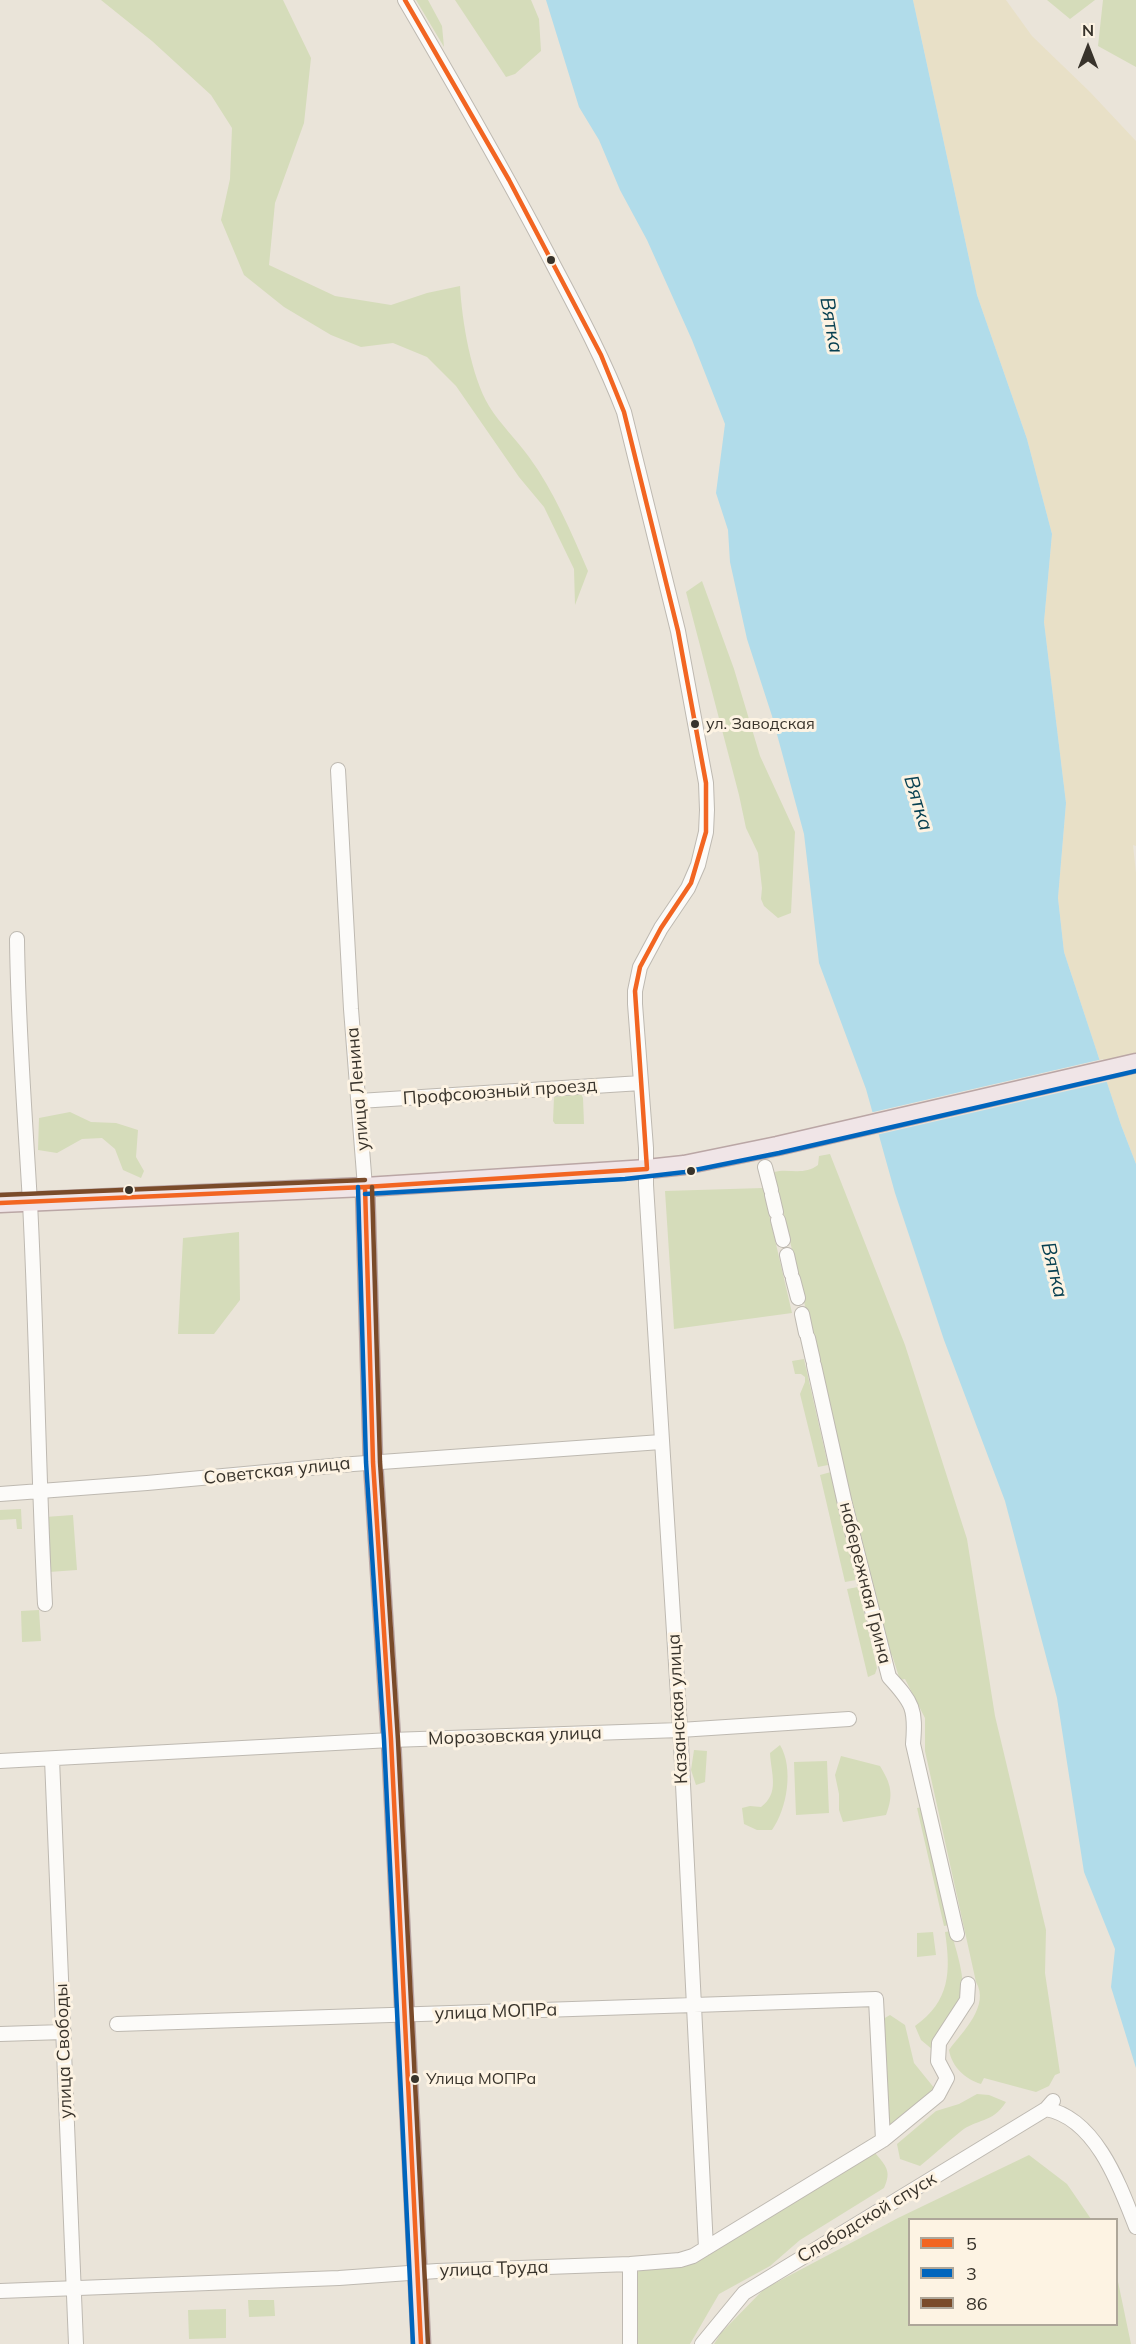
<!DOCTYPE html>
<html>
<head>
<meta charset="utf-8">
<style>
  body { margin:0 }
  #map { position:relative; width:1136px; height:2344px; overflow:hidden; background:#eae4d9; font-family:Mulish,sans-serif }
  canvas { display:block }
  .legend { position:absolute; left:908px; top:2218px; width:210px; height:108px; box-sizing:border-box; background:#fdf3e3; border:2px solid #aea699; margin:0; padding:8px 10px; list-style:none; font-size:18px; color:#38332b }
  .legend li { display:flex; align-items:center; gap:12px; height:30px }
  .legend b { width:30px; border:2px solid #aea699 }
  .north { position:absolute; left:1058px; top:18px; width:60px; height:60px; -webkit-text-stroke:4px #fdf3e3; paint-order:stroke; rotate:0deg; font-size:16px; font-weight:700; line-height:24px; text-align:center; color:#38332b }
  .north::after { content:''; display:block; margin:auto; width:21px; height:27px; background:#38332b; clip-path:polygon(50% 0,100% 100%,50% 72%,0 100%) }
</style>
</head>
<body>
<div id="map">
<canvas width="1136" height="2344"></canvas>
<ul class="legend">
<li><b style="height:8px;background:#f26522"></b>5</li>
<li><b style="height:8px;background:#0065bd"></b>3</li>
<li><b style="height:8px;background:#7a4b2a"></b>86</li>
</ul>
<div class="north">N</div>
</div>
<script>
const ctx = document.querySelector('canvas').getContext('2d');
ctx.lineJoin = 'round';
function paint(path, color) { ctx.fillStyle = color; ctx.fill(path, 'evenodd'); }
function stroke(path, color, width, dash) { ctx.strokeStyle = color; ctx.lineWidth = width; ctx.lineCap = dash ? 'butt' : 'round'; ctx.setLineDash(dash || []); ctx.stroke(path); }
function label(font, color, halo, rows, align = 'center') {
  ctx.font = font + ' Mulish,sans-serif'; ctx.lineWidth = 6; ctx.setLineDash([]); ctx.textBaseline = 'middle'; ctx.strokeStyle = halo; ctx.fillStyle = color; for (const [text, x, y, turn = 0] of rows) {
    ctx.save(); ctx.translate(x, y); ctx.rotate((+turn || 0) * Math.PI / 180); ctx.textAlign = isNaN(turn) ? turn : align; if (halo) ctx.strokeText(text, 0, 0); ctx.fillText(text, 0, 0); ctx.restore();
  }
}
const green = new Path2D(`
  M101 0H283L311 58 304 123 275 203 269 265 335 296 391 305 427 293 460 286C462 321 471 376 489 406 500 424 517 440 529 457 554 491 571 532 588 571L575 605 574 569 544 507 519 477 456 386 427 357 393 343 361 347 331 335 284 307 244 275 221 220 230 179 232 128 211 95 152 41Z
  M416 0H428L442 26 444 47Z
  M455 0H531L539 19 541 51 515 74 506 77Z
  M1047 0H1095L1070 19Z
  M1103 0H1136V67L1098 46Z
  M702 581 734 669 760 756 795 832 791 913 778 918 764 906 761 899 762 888 758 853 746 828 739 795 686 592Z
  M581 1094 583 1098 584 1124H555L553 1121 554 1097Z
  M70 1112 91 1122 116 1123 138 1130 136 1157 144 1171 141 1178 123 1170 115 1149 102 1138 82 1139 57 1153 38 1150 39 1118Z
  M830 1154 905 1345 967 1539 995 1716 1046 1930 1045 1973 1060 2073 1055 2075 1049 2086 1036 2092 984 2078 981 2084C965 2079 952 2067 949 2050 963 2031 990 2006 976 1982L925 1751V1718L905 1679 900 1680 892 1655 886 1656 774 1172C789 1168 803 1176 818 1165L819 1156Z
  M763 1188 792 1313 674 1329 665 1191Z
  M239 1232 240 1300 214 1334H178L183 1238Z
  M804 1359 828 1465 818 1467 800 1394 805 1382V1377L801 1374H795L792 1361Z
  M831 1472 856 1580 845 1582 820 1475Z
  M21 1509 22 1529H17L16 1519 0 1520V1510Z
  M73 1515 77 1570 49 1572 45 1517Z
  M858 1587 877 1668 875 1674 868 1677 847 1589Z
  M39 1610 41 1641 22 1642 21 1611Z
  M780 1745C794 1768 787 1809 772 1830H757L744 1824 742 1808 750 1806 761 1807C780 1793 771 1774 770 1753Z
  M694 1750 707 1751 705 1782 696 1785 691 1770Z
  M841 1756 880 1766C891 1784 894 1794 886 1815L843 1822 839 1810V1794L835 1775Z
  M827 1761 829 1813 796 1815 794 1762Z
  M923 1807 949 1925 944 1926 917 1808Z
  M951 1931C955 1947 965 1975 962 1991 960 2011 943 2032 933 2050L921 2040 915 2026C950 2001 951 1972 945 1932Z
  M933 1932 936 1955 917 1957V1933Z
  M890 2015 905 2025 914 2063 935 2089 896 2127 890 2126 887 2120 883 2019Z
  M977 2094 989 2095 1006 2102C992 2124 977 2118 960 2132 946 2143 934 2155 920 2166L900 2159 897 2144 936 2111 959 2104Z
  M875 2153C886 2166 892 2171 884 2188L800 2240 770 2266 719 2294 690 2344H633L632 2274 654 2265 689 2263Z
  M1029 2155 1067 2184 1091 2219 910 2220V2324H1116L1117 2277 1131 2344H714L721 2333 764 2289 898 2218Z
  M248 2300H274L275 2316 249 2317Z
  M226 2309V2338L189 2339 188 2310Z`);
const sand = new Path2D(`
  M913 0H1006L1032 36 1090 92 1136 141V846L1133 845 1136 873V1164L1121 1125 1064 952 1058 898 1066 803 1044 622 1052 534 1027 439 977 295Z`);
const water = new Path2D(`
  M546 0H913L977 295 1027 439 1052 534 1044 622 1066 803 1058 898 1064 952 1121 1125 1136 1164V2068L1111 1987 1115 1949 1084 1872 1057 1698 1005 1501 944 1340 895 1193 866 1089 819 963 804 834 772 716 747 639 730 562 728 530 716 493 725 424 692 340 647 240 620 190 599 140 579 107Z`);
const pier = new Path2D(`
  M1103 1059 1110 1081 876 1135 869 1113Z`);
const minor = new Path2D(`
  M405 0C457 89 508 177 555 268 580 315 605 362 624 412L678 631 706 783 707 810 706 832 698 865 688 888 661 928 640 967 635 991V1004L646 1148V1185L681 1744 706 2248
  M338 770 351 1009 365 1187
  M17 939C18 1028 25 1115 30 1203 37 1337 38 1471 45 1604
  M359 1101 641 1083
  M765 1167 771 1190
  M772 1195 776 1212
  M778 1220 783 1240
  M787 1255 791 1273
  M793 1279 798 1298
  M802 1314 806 1333
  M808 1338 813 1360
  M814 1365 845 1504 889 1677C913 1703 916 1709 913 1744L957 1934
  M0 1494 147 1483 353 1464 661 1442
  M52 1759 76 2344
  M0 1761 391 1740 680 1730 849 1719
  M117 2024 876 1999 883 2140
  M0 2034 64 2032
  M1046 2109C1096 2118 1120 2186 1136 2227
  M0 2291 339 2278 437 2271 630 2264 680 2260 693 2256 883 2140 938 2095 947 2078 938 2061 939 2043 967 2000 968 1984
  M630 2344V2264
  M702 2344 744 2293 1046 2109 1053 2101`);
const major = new Path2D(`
  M365 1187 373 1462 391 1740 421 2344
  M0 1203 365 1187 647 1169 684 1165 777 1146 1136 1063`);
const bus1 = new Path2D(`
  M405 0 509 180 601 355 624 412 678 631 706 783V832L691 883 661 928 640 967 635 991 647 1169
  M365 1187 373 1462 391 1740 421 2344
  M0 1203 365 1187 647 1169`);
const bus2 = new Path2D(`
  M358 1187 366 1462 384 1740 413 2344
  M365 1194 625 1179 685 1172 779 1153 1136 1071`);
const bus3 = new Path2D(`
  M372 1187 380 1462 398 1740 428 2344
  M0 1195 365 1180`);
const markers = [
  [551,260,5,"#38332b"],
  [695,724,5,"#38332b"],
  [691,1171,5,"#38332b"],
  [129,1190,5,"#38332b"],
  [415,2079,5,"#38332b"]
];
const busNames = [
  ["ул. Заводская",706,724],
  ["Улица МОПРа",426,2079]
];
const streetNames = [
  ["улица Ленина",358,1089,-95],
  ["Профсоюзный проезд",500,1092,-4],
  ["Советская улица",277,1471,-6],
  ["набережная Грина",865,1583,76],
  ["Казанская улица",678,1709,-93],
  ["Морозовская улица",515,1736,-2],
  ["улица МОПРа",496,2012,-2],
  ["улица Свободы",64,2051,-92],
  ["Слободской спуск",867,2218,-31],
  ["улица Труда",494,2269,-2]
];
const waterNames = [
  ["Вятка",831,325,80],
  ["Вятка",918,803,73],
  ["Вятка",1054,1270,76]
];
paint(green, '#d5dcba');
paint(sand, '#e8e0c7');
paint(water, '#b1dcea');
paint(pier, '#eae4d9');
stroke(minor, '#beb9b1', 16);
stroke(major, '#baa6a5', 21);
stroke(minor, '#fcfbf9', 14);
stroke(major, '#f0e5e7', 18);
stroke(bus1, '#f26522', 4.5);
stroke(bus2, '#0065bd', 4.5);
stroke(bus3, '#7a4b2a', 4.5);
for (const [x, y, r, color] of markers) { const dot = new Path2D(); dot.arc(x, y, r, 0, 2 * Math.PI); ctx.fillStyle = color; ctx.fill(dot); stroke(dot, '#fdf3e3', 2); }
label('16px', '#38332b', '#fdf3e3', busNames, 'left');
label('18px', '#38332b', '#fdf3e3', streetNames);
label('italic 20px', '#074051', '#fdf3e3', waterNames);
</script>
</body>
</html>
